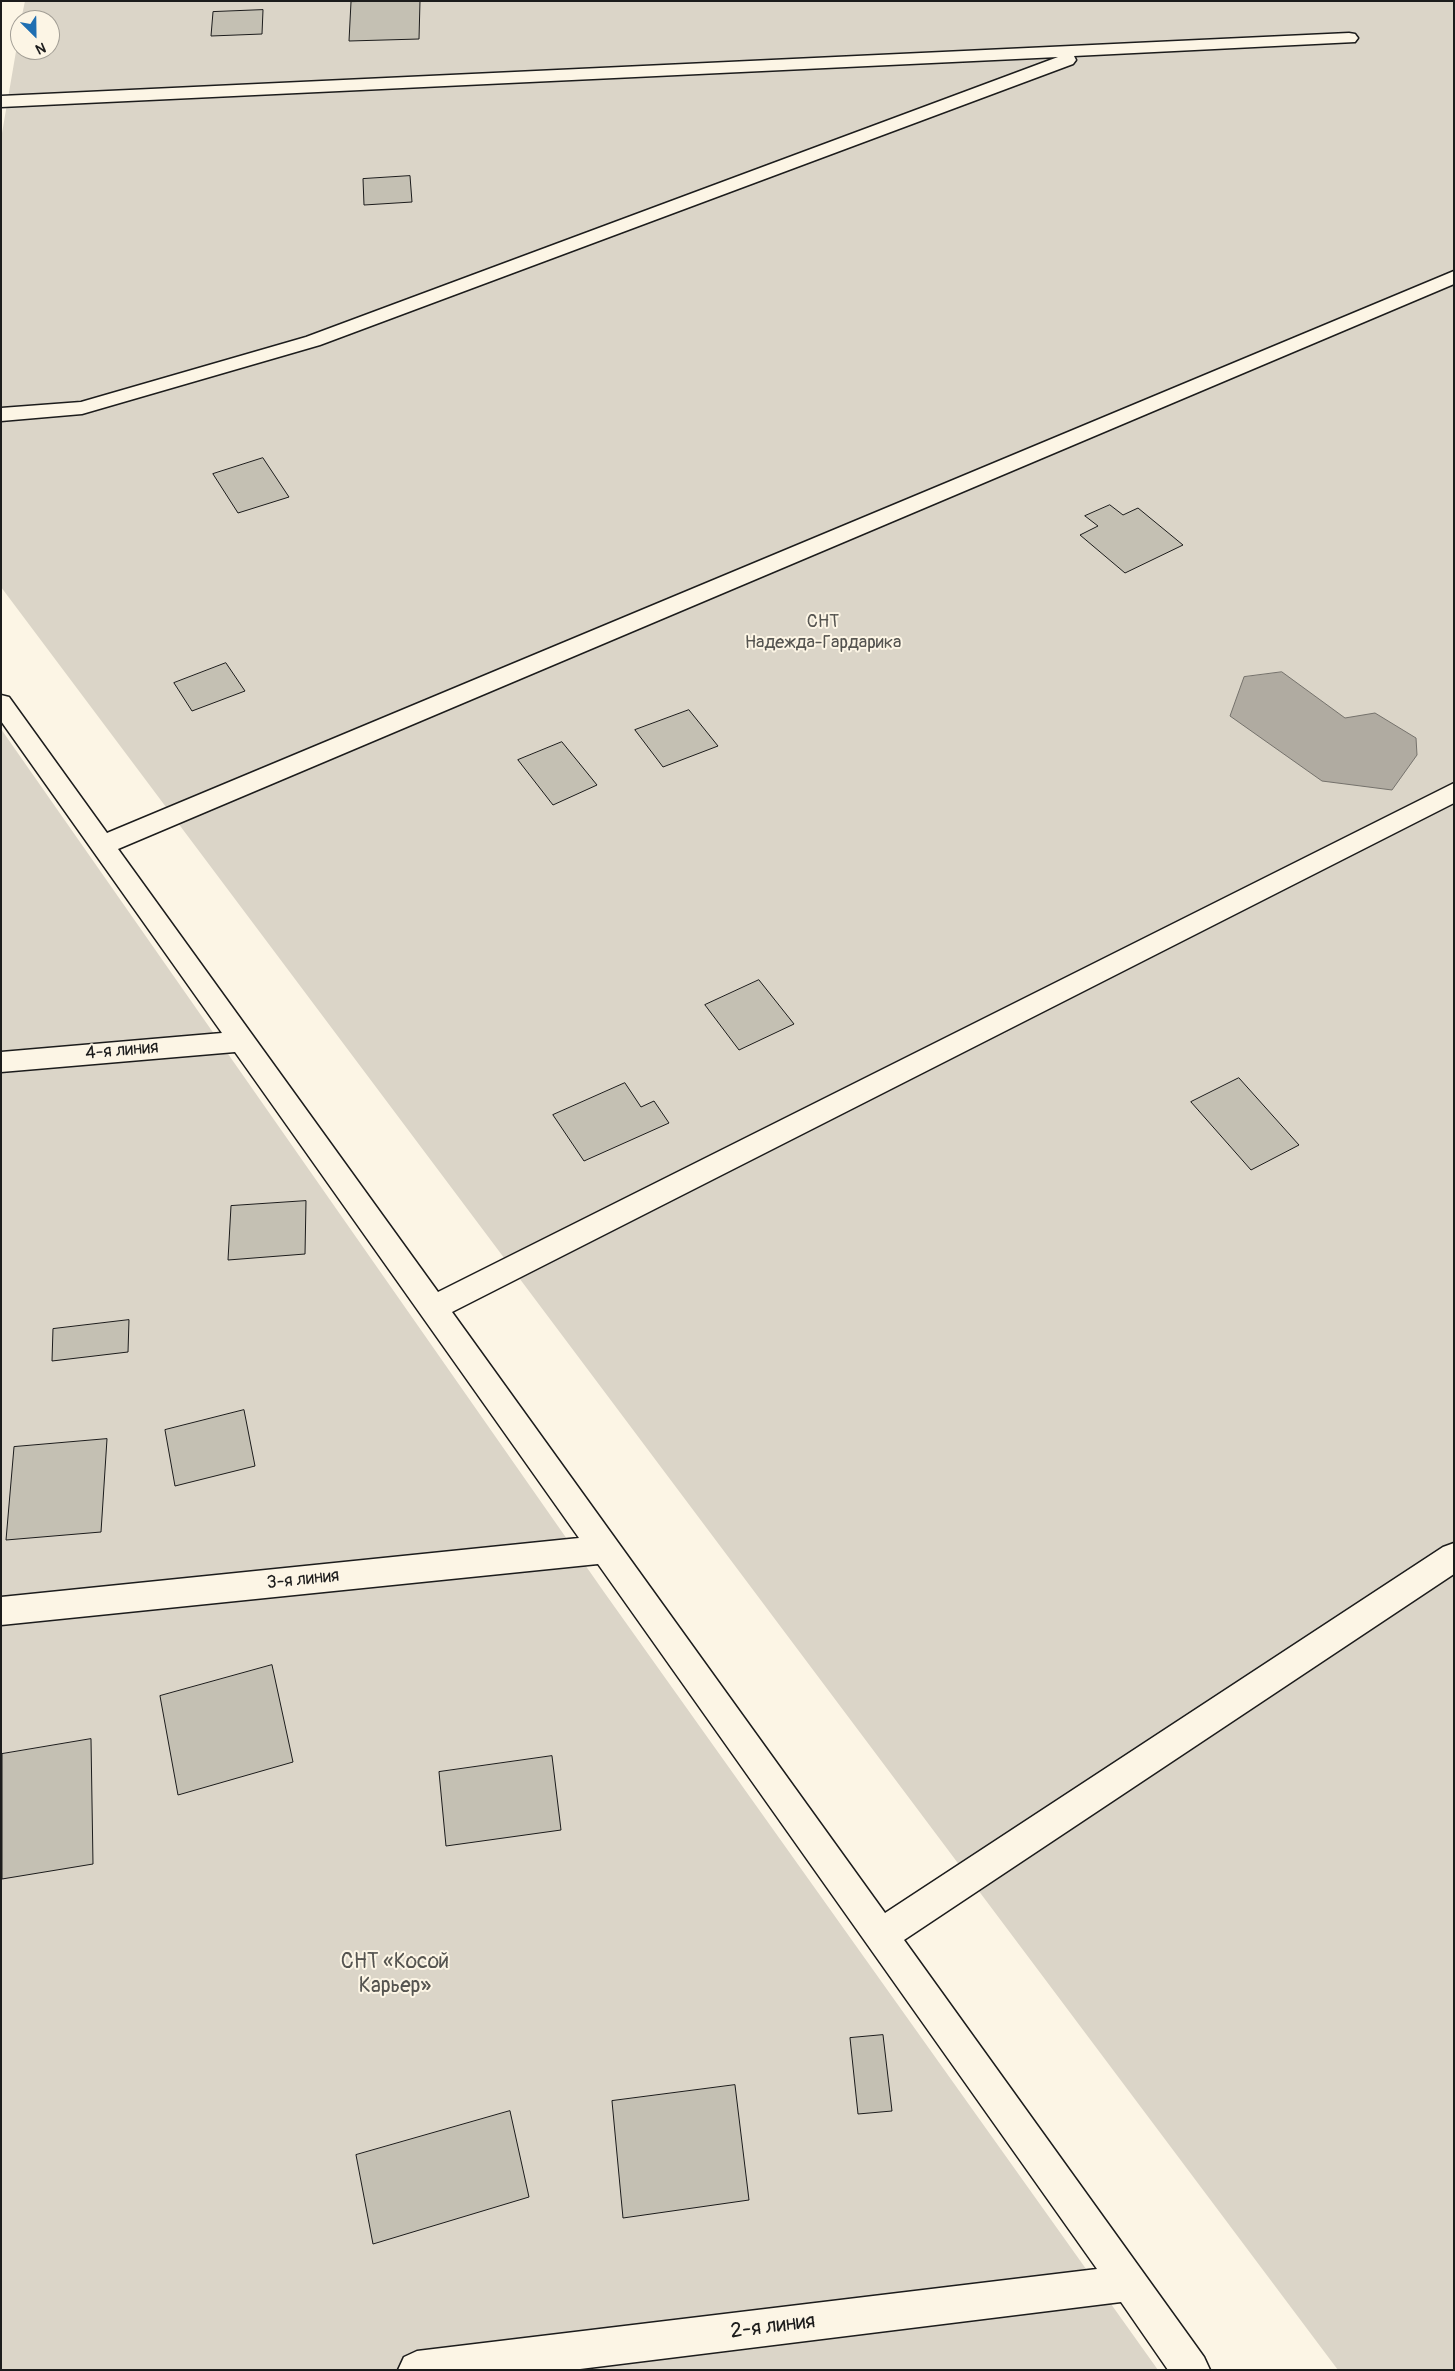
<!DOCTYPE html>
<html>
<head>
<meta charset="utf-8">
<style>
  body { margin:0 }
  #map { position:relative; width:1455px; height:2371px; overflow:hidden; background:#fcf5e5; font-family:Pangolin,sans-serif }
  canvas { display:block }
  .frame { position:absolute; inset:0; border:2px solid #1c1c1c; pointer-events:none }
  .north { position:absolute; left:10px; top:10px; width:50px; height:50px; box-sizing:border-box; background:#fcf5e5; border:1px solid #a29e95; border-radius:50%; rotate:157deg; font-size:14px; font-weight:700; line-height:20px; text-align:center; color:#1c1c1c }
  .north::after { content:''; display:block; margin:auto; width:18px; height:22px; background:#1f6fb2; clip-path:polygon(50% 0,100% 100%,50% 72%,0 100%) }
</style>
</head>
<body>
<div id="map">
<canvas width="1455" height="2371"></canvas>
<div class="frame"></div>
<div class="north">N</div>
</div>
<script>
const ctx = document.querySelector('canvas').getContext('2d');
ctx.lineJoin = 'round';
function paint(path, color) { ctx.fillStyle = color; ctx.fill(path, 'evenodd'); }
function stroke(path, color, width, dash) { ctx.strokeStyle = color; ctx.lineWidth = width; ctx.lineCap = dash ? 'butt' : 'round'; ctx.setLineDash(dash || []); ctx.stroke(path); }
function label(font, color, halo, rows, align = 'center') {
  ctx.font = font + ' Pangolin,sans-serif'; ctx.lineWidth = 4; ctx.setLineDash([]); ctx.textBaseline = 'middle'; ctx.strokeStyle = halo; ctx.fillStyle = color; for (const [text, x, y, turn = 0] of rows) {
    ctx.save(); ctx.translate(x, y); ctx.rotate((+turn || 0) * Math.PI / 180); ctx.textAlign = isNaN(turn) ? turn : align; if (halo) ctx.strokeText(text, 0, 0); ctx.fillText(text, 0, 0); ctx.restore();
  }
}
const green = new Path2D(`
  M25 1H1454V2370H1338L1 587V139L20 28V50H50V20H21Z
  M1 729 604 1592 1158 2370H1Z`);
const water = new Path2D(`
  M1282 672 1345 718 1375 713 1416 738 1417 755 1392 790 1322 781 1230 716 1244 677Z`);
const building = new Path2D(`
  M420 1 419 39 349 41 351 2Z
  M263 10 262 34 211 36 213 12Z
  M410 176 412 202 364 205 363 179Z
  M263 458 289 497 238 513 213 474Z
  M1110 505 1123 515 1138 508 1183 545 1125 573 1080 535 1098 526 1085 516Z
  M226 663 245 691 192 711 174 683Z
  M689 710 718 746 663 767 635 730Z
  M562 742 597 785 553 805 518 760Z
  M759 980 794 1024 739 1050 705 1005Z
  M1239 1078 1299 1145 1251 1170 1191 1102Z
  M625 1083 641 1107 654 1101 669 1123 584 1161 553 1115Z
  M306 1201 305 1254 228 1260 231 1206Z
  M129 1320 128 1352 52 1361 53 1329Z
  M244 1410 255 1466 175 1486 165 1430Z
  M107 1439 101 1532 6 1540 14 1447Z
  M272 1665 293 1762 178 1795 160 1696Z
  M91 1739 93 1864 2 1879V1754Z
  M552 1756 561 1830 446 1846 439 1772Z
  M883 2035 892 2111 858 2114 850 2038Z
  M735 2085 749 2200 623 2218 612 2101Z
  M510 2111 529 2197 373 2244 356 2155Z`);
const minor = new Path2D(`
  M1349 33 1355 34 1358 38 1355 42 1074 56 1076 60 1073 64 320 345 82 414 1 421V408L81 402 306 337 1058 57 1 107V96Z
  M1454 271V284L118 849 438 1292 1454 783V803L452 1312 885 1913 1443 1547 1454 1543V1574L904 1940 1204 2357 1210 2370H1168L1121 2302 572 2370H398L404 2357 417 2351 1097 2269 598 1564 1 1625V1597L579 1538 235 1052 1 1072V1052L222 1033 1 721V695L9 697 107 833Z`);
const parkNames = [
  ["СНТ",823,622],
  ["Надежда-Гардарика",823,643]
];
const streetNames = [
  ["4-я линия",122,1051,-5],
  ["3-я линия",303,1580,-6]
];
const nearParknames = [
  ["СНТ «Косой",395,1963],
  ["Карьер»",395,1987]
];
const nearStreetnames = [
  ["2-я линия",773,2327,-7]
];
paint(green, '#dbd5c8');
paint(water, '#b0aba1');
stroke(water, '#75726c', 1);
paint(building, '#c4c0b3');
stroke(building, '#1c1c1c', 1);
stroke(minor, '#1c1c1c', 3);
paint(minor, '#fcf5e5');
label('18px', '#555450', '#fcf5e5', parkNames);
label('18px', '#1c1c1c', '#fcf5e5', streetNames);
label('21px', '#555450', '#fcf5e5', nearParknames);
label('21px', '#1c1c1c', '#fcf5e5', nearStreetnames);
</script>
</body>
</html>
